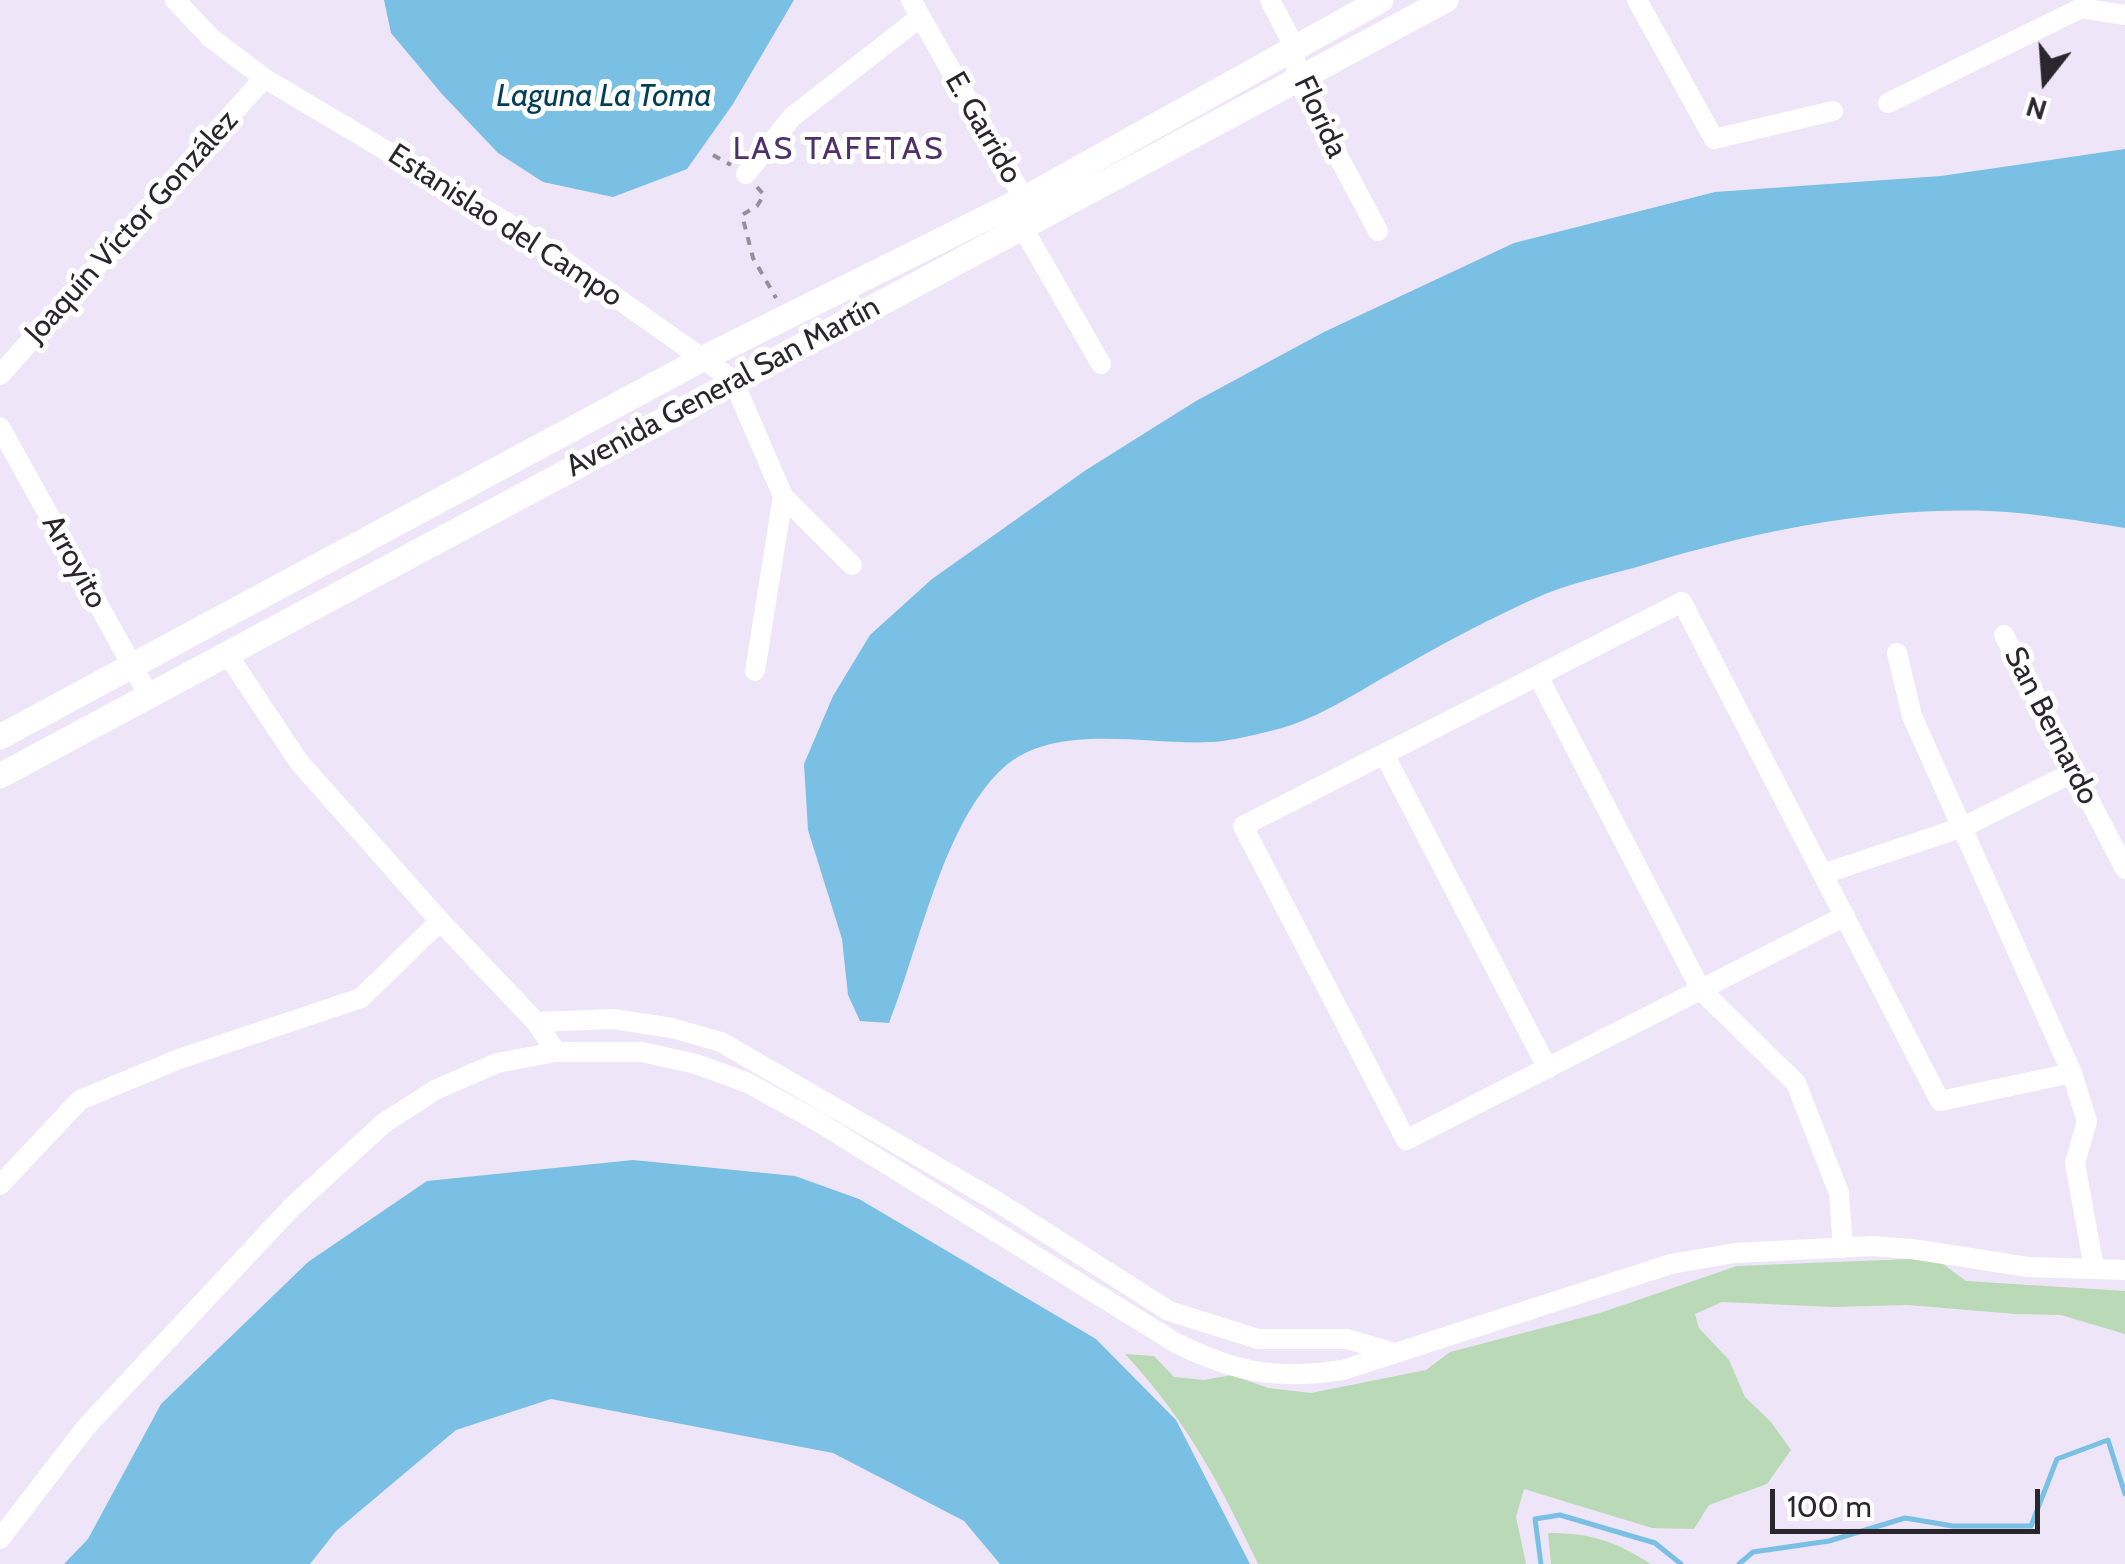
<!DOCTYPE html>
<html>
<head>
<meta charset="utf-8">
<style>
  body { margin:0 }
  #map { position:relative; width:2125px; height:1564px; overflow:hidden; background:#eee5f8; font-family:Cabin,sans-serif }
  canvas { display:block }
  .north { position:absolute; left:1995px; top:30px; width:100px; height:100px; -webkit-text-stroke:8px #fff; paint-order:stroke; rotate:197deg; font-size:28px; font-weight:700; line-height:40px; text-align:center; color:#29262d }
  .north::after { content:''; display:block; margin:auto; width:35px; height:45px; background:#29262d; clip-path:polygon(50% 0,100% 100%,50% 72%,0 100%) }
  .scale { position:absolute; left:1770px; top:1489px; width:270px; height:45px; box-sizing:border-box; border:5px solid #29262d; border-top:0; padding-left:12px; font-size:30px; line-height:35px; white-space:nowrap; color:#29262d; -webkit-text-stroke:8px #fff; paint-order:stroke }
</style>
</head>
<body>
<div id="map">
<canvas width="2125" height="1564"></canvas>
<div class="north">N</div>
<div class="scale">100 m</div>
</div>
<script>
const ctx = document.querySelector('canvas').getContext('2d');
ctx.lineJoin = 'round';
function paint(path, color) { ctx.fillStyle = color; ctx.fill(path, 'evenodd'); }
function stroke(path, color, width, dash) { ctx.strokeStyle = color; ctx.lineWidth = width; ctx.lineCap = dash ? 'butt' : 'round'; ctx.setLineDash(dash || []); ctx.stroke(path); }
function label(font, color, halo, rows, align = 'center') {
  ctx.font = font + ' Cabin,sans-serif'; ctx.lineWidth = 10; ctx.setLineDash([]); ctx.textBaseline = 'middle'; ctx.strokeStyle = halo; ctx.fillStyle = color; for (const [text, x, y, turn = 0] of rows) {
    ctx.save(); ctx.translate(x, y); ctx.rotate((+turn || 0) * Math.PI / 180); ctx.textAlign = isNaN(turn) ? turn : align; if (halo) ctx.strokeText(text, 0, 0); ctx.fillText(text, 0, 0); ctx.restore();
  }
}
const green = new Path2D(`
  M1935 1258 1966 1281 2125 1291V1334L2061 1315 2016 1314 1908 1305 1834 1307 1722 1302 1695 1314 1699 1328 1729 1360 1745 1397 1771 1422 1791 1450 1767 1484 1709 1505 1694 1529 1652 1528 1524 1489 1516 1517 1526 1564H1258C1219 1482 1187 1421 1125 1354L1154 1356 1174 1377 1204 1380 1232 1375 1268 1388 1311 1393 1426 1370 1450 1352 1600 1313 1737 1266Z
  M1548 1533C1592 1533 1614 1541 1651 1564H1551Z`);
const water = new Path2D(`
  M384 0H794L733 104 687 169 613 197 543 182 498 153 442 94 391 33Z
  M2125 149V528C2080 521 2035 513 1990 511 1874 507 1757 531 1647 564 1614 574 1577 581 1545 594 1492 617 1440 645 1390 674 1356 693 1320 717 1282 728 1263 733 1242 738 1223 741 1156 749 1057 718 1002 769 943 824 919 948 889 1023L860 1021 848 995 842 939 808 830 804 764 833 696 870 635 932 579 1086 470 1196 401 1324 332 1514 243 1715 192 1941 176Z
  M633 1160 795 1176 859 1199 1096 1339 1176 1420 1250 1564H1000L964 1521 833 1453 551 1399 456 1430 336 1531 310 1564H64L88 1539 161 1404 308 1262 427 1181Z`);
const stream = new Path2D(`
  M1541 1564 1535 1519 1560 1515 1655 1543 1681 1564
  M1739 1564 1753 1552 1829 1541 1905 1518 1953 1526H2031L2057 1459 2108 1440 2125 1494`);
const path = new Path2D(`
  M713 155 731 165
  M757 187 764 195 757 206 742 215 753 258 776 298`);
const minor = new Path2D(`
  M175 0 211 38 264 78 523 232 733 380 783 496 755 671
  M911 0 1024 199 1023 228 1101 364
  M1270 0 1294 46 1297 79 1378 231
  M1637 0 1714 139 1833 111
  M1888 103 2081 8 2125 15
  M746 174 792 117 919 18
  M0 375 264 78
  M0 427 149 696
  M783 496 852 565
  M2004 635 2125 869
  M1897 653 1912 716 2072 1073 2087 1121 2075 1163 2094 1268
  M228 655 299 762 440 921 536 1022 556 1052
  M1538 676 1701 990 1796 1083 1839 1193 1843 1248
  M1384 754 1548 1069
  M1823 874 1963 827 2074 772
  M1845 916 1406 1140 1243 826 1682 602 1940 1101 2072 1073
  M536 1022 613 1019 672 1028 721 1042 996 1201 1169 1311 1258 1339H1347L1395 1353
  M0 1185 80 1100 179 1059 361 998 440 921
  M0 1539 86 1427 292 1207 384 1123 435 1090 497 1063 556 1052H642L696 1064 748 1083 817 1121 1176 1343C1237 1373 1277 1380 1343 1370L1671 1264 1735 1253 1872 1246 1912 1249 2028 1267 2125 1270`);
const major = new Path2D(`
  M0 737 704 358 1024 199 1381 0
  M0 776 1446 0`);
const streetNames = [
  ["Florida",1320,117,65],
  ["E. Garrido",983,128,60],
  ["Estanislao del Campo",505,226,33],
  ["Joaquín Víctor González",132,227,-48],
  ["Avenida General San Martín",723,387,-28],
  ["Arroyito",74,562,61],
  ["San Bernardo",2051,726,63]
];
const waterNames = [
  ["Laguna La Toma",604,97]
];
const neighbourhoodNames = [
  ["LAS TAFETAS",839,150]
];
paint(green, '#bad9b6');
paint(water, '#79c0e4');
stroke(stream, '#79c0e4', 5);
stroke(path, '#958f9c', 4, [8, 8]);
stroke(minor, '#fff', 20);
stroke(major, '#fff', 25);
label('30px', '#29262d', '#fff', streetNames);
label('italic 32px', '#003f57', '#fff', waterNames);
ctx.letterSpacing = '2.5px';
label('32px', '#4e316b', '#fff', neighbourhoodNames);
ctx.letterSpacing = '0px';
</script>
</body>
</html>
